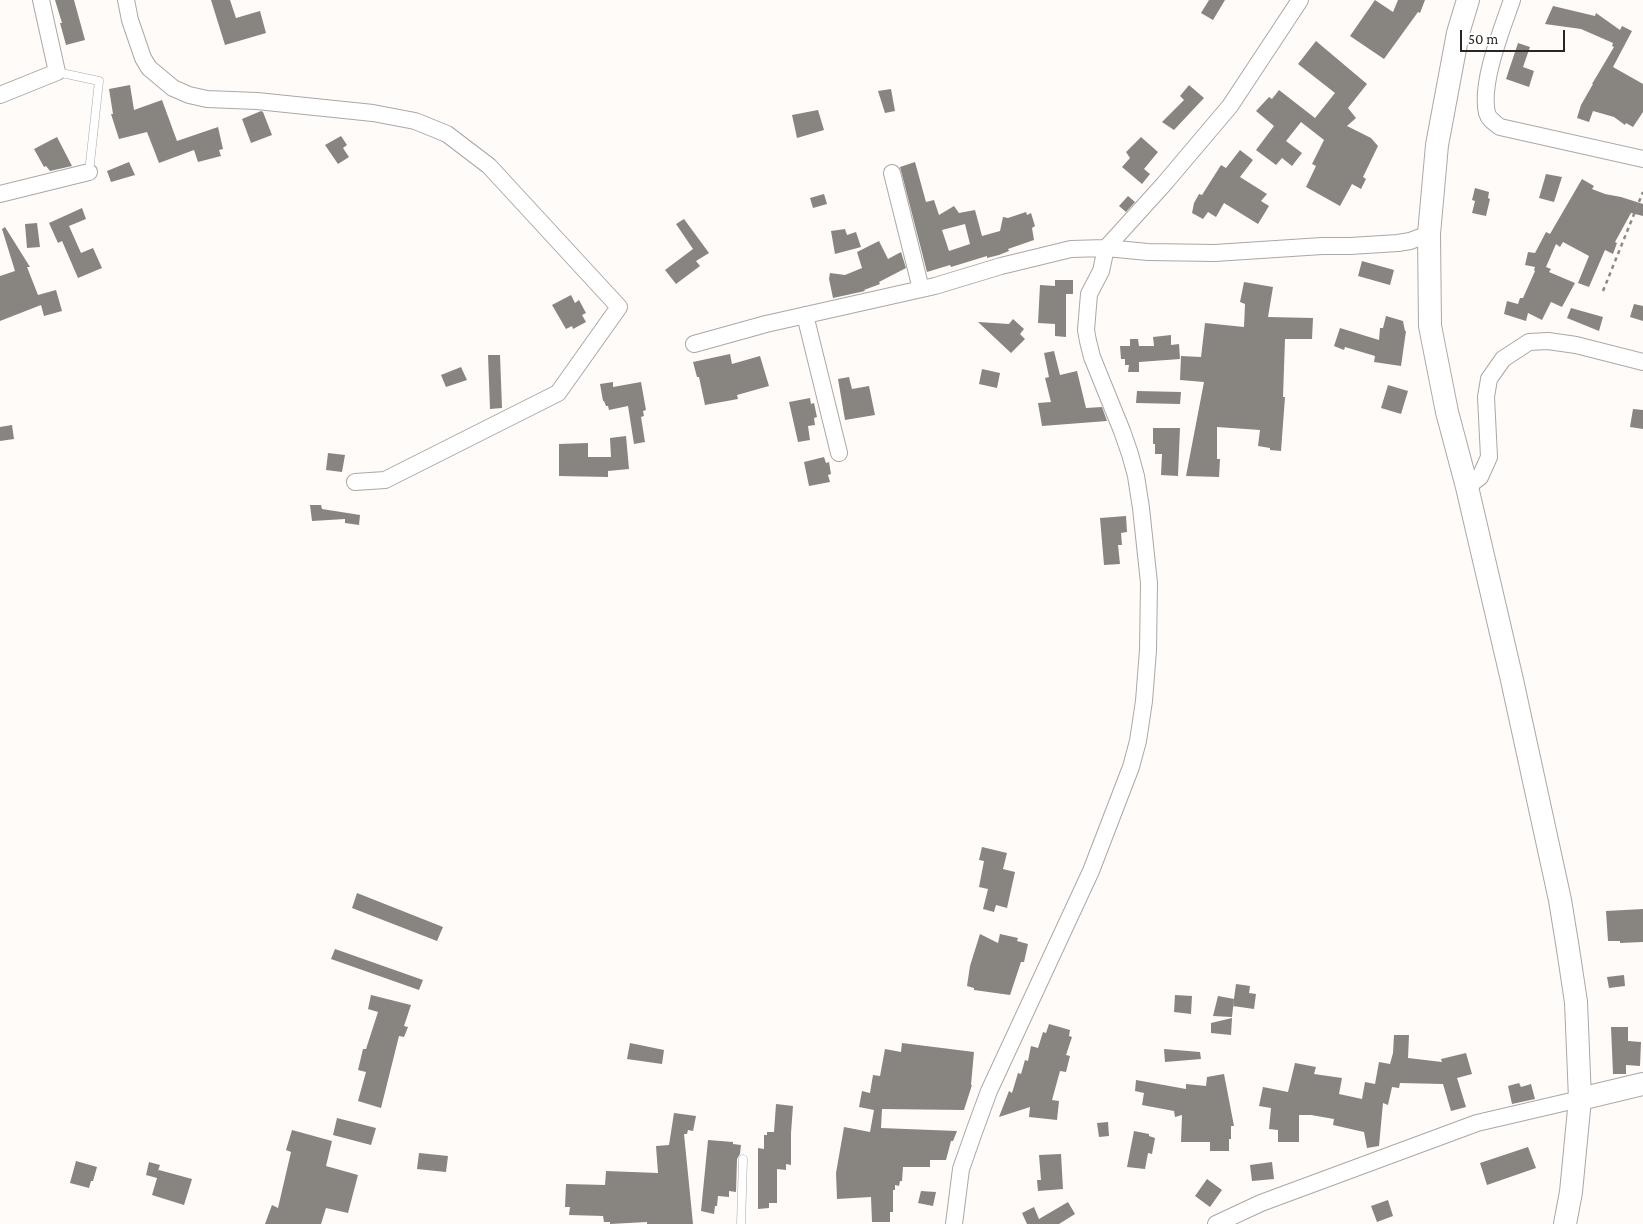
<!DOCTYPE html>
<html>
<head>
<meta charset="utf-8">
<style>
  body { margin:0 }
  #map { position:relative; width:1643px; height:1224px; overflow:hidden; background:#fefbf9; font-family:"Crimson Pro",serif }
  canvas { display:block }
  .scale { position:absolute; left:1460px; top:30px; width:105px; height:22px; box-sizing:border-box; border:2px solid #282625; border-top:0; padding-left:6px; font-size:15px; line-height:18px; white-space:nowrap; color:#282625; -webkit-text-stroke:4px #fff; paint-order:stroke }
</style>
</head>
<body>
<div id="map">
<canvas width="1643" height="1224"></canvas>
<div class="scale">50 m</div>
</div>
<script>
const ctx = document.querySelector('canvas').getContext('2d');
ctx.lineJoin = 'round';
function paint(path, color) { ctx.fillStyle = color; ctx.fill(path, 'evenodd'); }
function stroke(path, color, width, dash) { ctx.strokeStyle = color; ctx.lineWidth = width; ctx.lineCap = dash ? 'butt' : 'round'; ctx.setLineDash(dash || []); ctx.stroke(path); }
const building = new Path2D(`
  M55 0H74L85 40 66 45 60 23H62Z
  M211 0H230L236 18 260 11 266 33 225 45Z
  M1209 0H1225L1213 20 1201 13Z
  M1375 0 1393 12 1398 0H1425L1420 13 1418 12 1384 59 1350 36Z
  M1553 6 1595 16 1596 13 1620 30 1622 26 1632 31 1613 67 1643 84V112L1633 127 1626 123 1625 125 1614 117 1593 111 1589 122 1577 118 1581 105 1593 84H1592L1614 47 1612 46 1613 43 1581 29 1545 24Z
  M1316 41 1367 84 1348 108 1356 118 1347 126 1371 138 1378 146 1363 177 1366 179 1361 189 1352 184 1340 206 1306 187 1316 166 1312 164 1324 140 1301 122 1286 141 1302 153 1292 166 1282 158 1276 165 1256 150 1274 126 1256 111 1269 97 1272 99 1279 90 1315 118 1335 93 1298 64Z
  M1518 43 1530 47 1523 67 1534 71 1529 87 1506 79Z
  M130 85 134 110 162 100 177 141 218 127 223 149 219 150 221 156 198 162 194 150 159 163 147 132 119 139 111 114H113L109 89Z
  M1189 85 1204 98 1174 130 1162 122 1184 100 1180 96Z
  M891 89 895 111 885 113 878 91Z
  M818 110 824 130 797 138 792 115Z
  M261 111 263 112 272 135 251 143 242 119Z
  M341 136 347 145 343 148 349 157 338 164 325 145Z
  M57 137 72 166 50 171 46 166 44 167 34 149Z
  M1141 137 1158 152 1144 169 1150 174 1142 184 1122 167 1130 158 1126 152Z
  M1240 150 1253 160 1240 177 1267 194 1261 201 1269 206 1258 224 1224 203 1216 217 1208 212 1203 219 1192 213 1194 203 1199 194 1202 195 1221 165 1226 168Z
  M129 162 135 175 111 182 107 171Z
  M915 162 926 202 934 200 939 215 954 206 959 213 975 210 982 236 1000 231 1003 217 1008 218 1026 212 1027 215 1031 213 1035 226 1032 228 1034 240 1008 249 1009 251 999 255 987 258V256L951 267 950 265 927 272 900 167ZM965 224 970 244 949 251 942 230Z
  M1546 174 1562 177 1554 202 1539 198Z
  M1582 179 1594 186 1592 189 1605 194 1621 197 1643 204V216L1631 213 1615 242 1617 243 1613 254 1605 250 1589 287 1578 283 1589 256 1563 242 1560 247 1556 244 1546 267 1551 269 1549 272 1575 283 1562 307 1551 302 1542 320 1528 313 1526 321 1504 314 1507 301 1518 304 1520 298H1523L1535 271 1534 270 1535 267 1525 265 1528 252 1535 253 1546 232 1550 234Z
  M1475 188 1489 192 1488 198 1490 199 1486 216 1472 213 1475 201 1472 200Z
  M824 194 827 204 813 208 810 198Z
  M1128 196 1135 202 1126 212 1119 206Z
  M82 208 86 219 69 226 81 253 93 248 102 268 78 278 62 241 58 243 49 223Z
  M684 219 709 253 696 261 700 266 676 284 665 270 693 249 676 224Z
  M37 223 40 247 27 248 25 224Z
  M5 227 30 267H27L38 295 56 290 62 311 44 316 41 305 0 321V276L15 271 2 229Z
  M845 229 847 235 856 232 861 247 835 254 831 231Z
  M879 241 888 259 901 252 906 268 879 282 880 284 864 290 865 291 833 298 829 279 830 273 845 275 862 268 857 252Z
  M1362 261 1394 270 1390 285 1358 276Z
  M1055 280H1073V294H1066V337L1055 336V324L1038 323 1040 285 1055 286Z
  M1244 282 1273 287 1268 317 1313 318 1312 339H1285L1283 397H1285L1281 451 1270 450V448L1258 446 1260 430 1217 427V459H1220L1219 477 1186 476 1204 382 1180 380 1181 356 1201 357 1205 323 1244 327 1245 304 1240 302Z
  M571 295 575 303 579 300 586 313 582 315 586 322 573 329 572 326 566 329 552 305Z
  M1634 304 1643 306V321L1630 317Z
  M1571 308 1603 317 1599 331 1567 318Z
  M1386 316 1403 321 1405 331H1406L1401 366 1374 362 1375 356 1345 347 1344 350 1334 346 1340 328 1379 340 1380 328H1383Z
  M1013 319 1024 329 1020 334 1025 339 1011 353 978 322 1009 324Z
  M1171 335V345L1179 344 1180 359 1139 362V372H1128L1129 365H1125V359H1121L1120 346H1130V339H1138L1139 346H1154L1153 337Z
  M1054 351 1060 375 1077 371 1086 408 1102 407 1107 421 1042 426 1038 403 1051 402 1045 378 1049 377 1044 353Z
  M730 354 732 364 760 356 769 386 737 395 738 399 705 405 699 377H697L693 362Z
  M488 355H500L502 408 490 409Z
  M461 367 467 380 446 387 441 375Z
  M982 369 1000 373 997 388 979 384Z
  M849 377 852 389 869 386 875 415 845 420 838 379Z
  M613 382V387L641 382 646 410 643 411 644 416 641 417 645 442 634 444 628 406 609 410 608 406H606L604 401H603L600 384Z
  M1388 385 1408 391 1401 414 1381 408Z
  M1137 391 1181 392 1180 404 1136 403Z
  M810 398 811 404 814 403 817 417 814 418 815 425 808 426 810 440 798 442 789 402Z
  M1633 409 1643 410V429L1630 427Z
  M12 425 14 439 0 441V427Z
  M1153 428H1180L1178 476 1161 475 1162 454H1155V444H1153Z
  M626 436 629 469 608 471V477L559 476V444L588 443V457H611L610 438Z
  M328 453 345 455 342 472 326 470Z
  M824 457 826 463 829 462 831 474 828 475 830 482 809 486 804 462Z
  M310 505H321L322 509 360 515 359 525 345 523V519L312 521Z
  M1126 516 1127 532 1121 533 1122 545H1118L1120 564 1104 565 1100 518Z
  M982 847 1007 853 1003 869 1015 872 1007 908 996 905 994 912 983 909 988 889 979 887 984 861 979 860Z
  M357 893 443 927 437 941 352 908Z
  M1643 909V942L1620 943V941H1608L1606 911Z
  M980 934 998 943 1000 934 1018 938 1017 941 1028 944 1024 962H1021L1010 995 974 990V988L967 986 970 966Z
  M335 949 423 980 419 990 331 959Z
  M1624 975 1625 986 1609 988 1607 977Z
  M1236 984 1250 986 1249 993 1256 994 1254 1009 1233 1006Z
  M371 995 411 1005 404 1026 408 1027 404 1037 399 1036 381 1108 358 1101 366 1072 358 1070 363 1049H366L378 1012 368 1009Z
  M1175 995 1192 996 1191 1014 1174 1012Z
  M1218 996 1234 999 1232 1017 1213 1016Z
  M1232 1018 1231 1035 1211 1033V1023Z
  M1049 1024 1070 1030 1069 1036 1072 1037 1066 1055 1070 1056 1066 1072 1060 1071 1052 1100 1059 1101 1057 1120 1029 1117 1030 1107 999 1117 1009 1091 1012 1093 1018 1073 1021 1074 1025 1060 1028 1061 1031 1046 1038 1048 1043 1032 1046 1033Z
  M1611 1027H1628V1041L1641 1042 1640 1066 1626 1065V1074H1613Z
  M1394 1035H1409L1408 1058 1442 1062 1441 1059 1466 1053 1472 1074 1457 1078 1466 1107 1451 1111 1443 1084 1400 1083 1399 1088 1392 1087 1388 1105 1383 1103 1379 1146 1367 1148 1364 1132 1333 1125 1334 1119 1311 1115H1299V1142H1278V1130L1269 1129 1271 1108 1259 1106 1263 1087 1288 1092 1295 1063 1316 1067 1314 1074 1342 1078 1339 1094 1362 1099 1365 1082 1375 1084 1379 1062 1390 1064 1393 1053Z
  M630 1043 664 1050 662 1064 627 1059Z
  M902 1043 974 1052 971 1085H972L964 1110 882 1109 881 1128 957 1131 953 1141H951L946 1160H930V1167H903L902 1181H900L899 1186 895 1185V1190H893V1212H890V1222H872L871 1197 837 1199 836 1173 843 1133 844 1127 870 1132 874 1110 859 1107 862 1091 870 1093 873 1075 880 1076 885 1049 901 1052Z
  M1164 1049 1200 1052 1201 1059 1165 1062Z
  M1224 1074 1234 1126H1231V1139H1229V1151H1210V1142H1181L1182 1115 1175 1117 1174 1111 1142 1105 1144 1093 1135 1091 1136 1080 1186 1089V1084L1206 1086 1207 1077Z
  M1519 1083 1521 1087 1531 1084 1535 1099 1512 1104 1508 1086Z
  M776 1104 793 1106 791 1133V1165L786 1164V1170L777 1169V1203H769V1208L758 1209V1148L764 1149V1135H767V1132H774Z
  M674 1113 696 1116 693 1131 688 1130 687 1134H684L693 1224H647V1222L610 1224V1222H604L603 1216 569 1215 570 1207H565L566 1184 605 1185 606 1171 658 1173 656 1146 669 1145Z
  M337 1118 376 1128 371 1145 333 1135Z
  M1108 1122 1109 1136 1099 1137 1097 1123Z
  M292 1130 332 1141 326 1166 358 1175 348 1213 326 1208 321 1224H265L272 1205 278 1208 291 1152 286 1150Z
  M1134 1131 1149 1134V1136L1155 1138 1152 1154 1148 1153 1145 1169 1127 1167Z
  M708 1140 733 1142V1144L741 1145 740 1154 737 1159 736 1192 729 1191V1197L718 1196 717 1206H715L714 1214 701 1211Z
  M1528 1147 1536 1168 1487 1185 1480 1163Z
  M419 1153 448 1156 446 1172 417 1169Z
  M1061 1154 1063 1189 1038 1191 1037 1180H1041L1039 1155Z
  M76 1161 97 1167 93 1181H91L89 1188 70 1183Z
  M149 1162 160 1165 158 1171 159 1170 192 1179 184 1205 152 1195 157 1178 146 1175Z
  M1272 1162 1274 1179 1252 1181 1250 1165Z
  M1207 1179 1222 1190 1210 1207 1195 1196Z
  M921 1191 936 1192 933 1206 918 1203Z
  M1388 1200 1393 1216 1377 1222 1371 1206Z
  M1068 1202 1075 1214 1059 1224H1027L1022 1213 1034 1207 1039 1219Z`);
const path = new Path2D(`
  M1603 291 1643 192`);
const lane = new Path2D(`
  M57 72 99 81 89 172
  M741 1224 743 1159`);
const street = new Path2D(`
  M126 0 130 20 143 58 149 68 173 88 189 95 207 99 257 101 373 113 415 121 447 134 489 166 619 307 558 393 385 480 355 482
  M1512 0C1502 29 1480 83 1487 113 1489 120 1495 123 1500 127L1643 159
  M0 95 57 72 41 0
  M892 173 921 289
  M0 194 89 172
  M805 315 839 453
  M694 344 766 324 935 286 1001 266 1071 249 1106 248 1148 252 1215 253 1322 246H1350L1398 243 1410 241 1429 234
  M1467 487 1480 477 1489 457 1486 397 1489 379 1503 359 1529 342 1548 341 1576 345 1643 362
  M954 1224 961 1169 974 1132 989 1091 1091 871 1131 767 1138 741 1144 701 1148 650 1149 583 1141 508 1136 476 1130 454 1122 431 1092 357 1088 341 1086 330 1089 294 1101 271 1106 248 1164 184 1230 106 1300 0
  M1216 1224 1261 1203 1477 1123 1580 1099`);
const secondary = new Path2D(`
  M1468 0 1458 33 1437 145 1429 234 1430 326 1447 412 1467 487 1512 680 1560 900 1568 949 1576 1002 1580 1099 1571 1192 1565 1224
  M1580 1099 1643 1084`);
paint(building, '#888480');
stroke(lane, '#aca7a4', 9);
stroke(street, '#aca7a4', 18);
stroke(secondary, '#aca7a4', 24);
stroke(path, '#8b8987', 2.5, [4, 4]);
stroke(lane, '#fff', 8);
stroke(street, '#fff', 16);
stroke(secondary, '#fff', 22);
</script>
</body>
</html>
